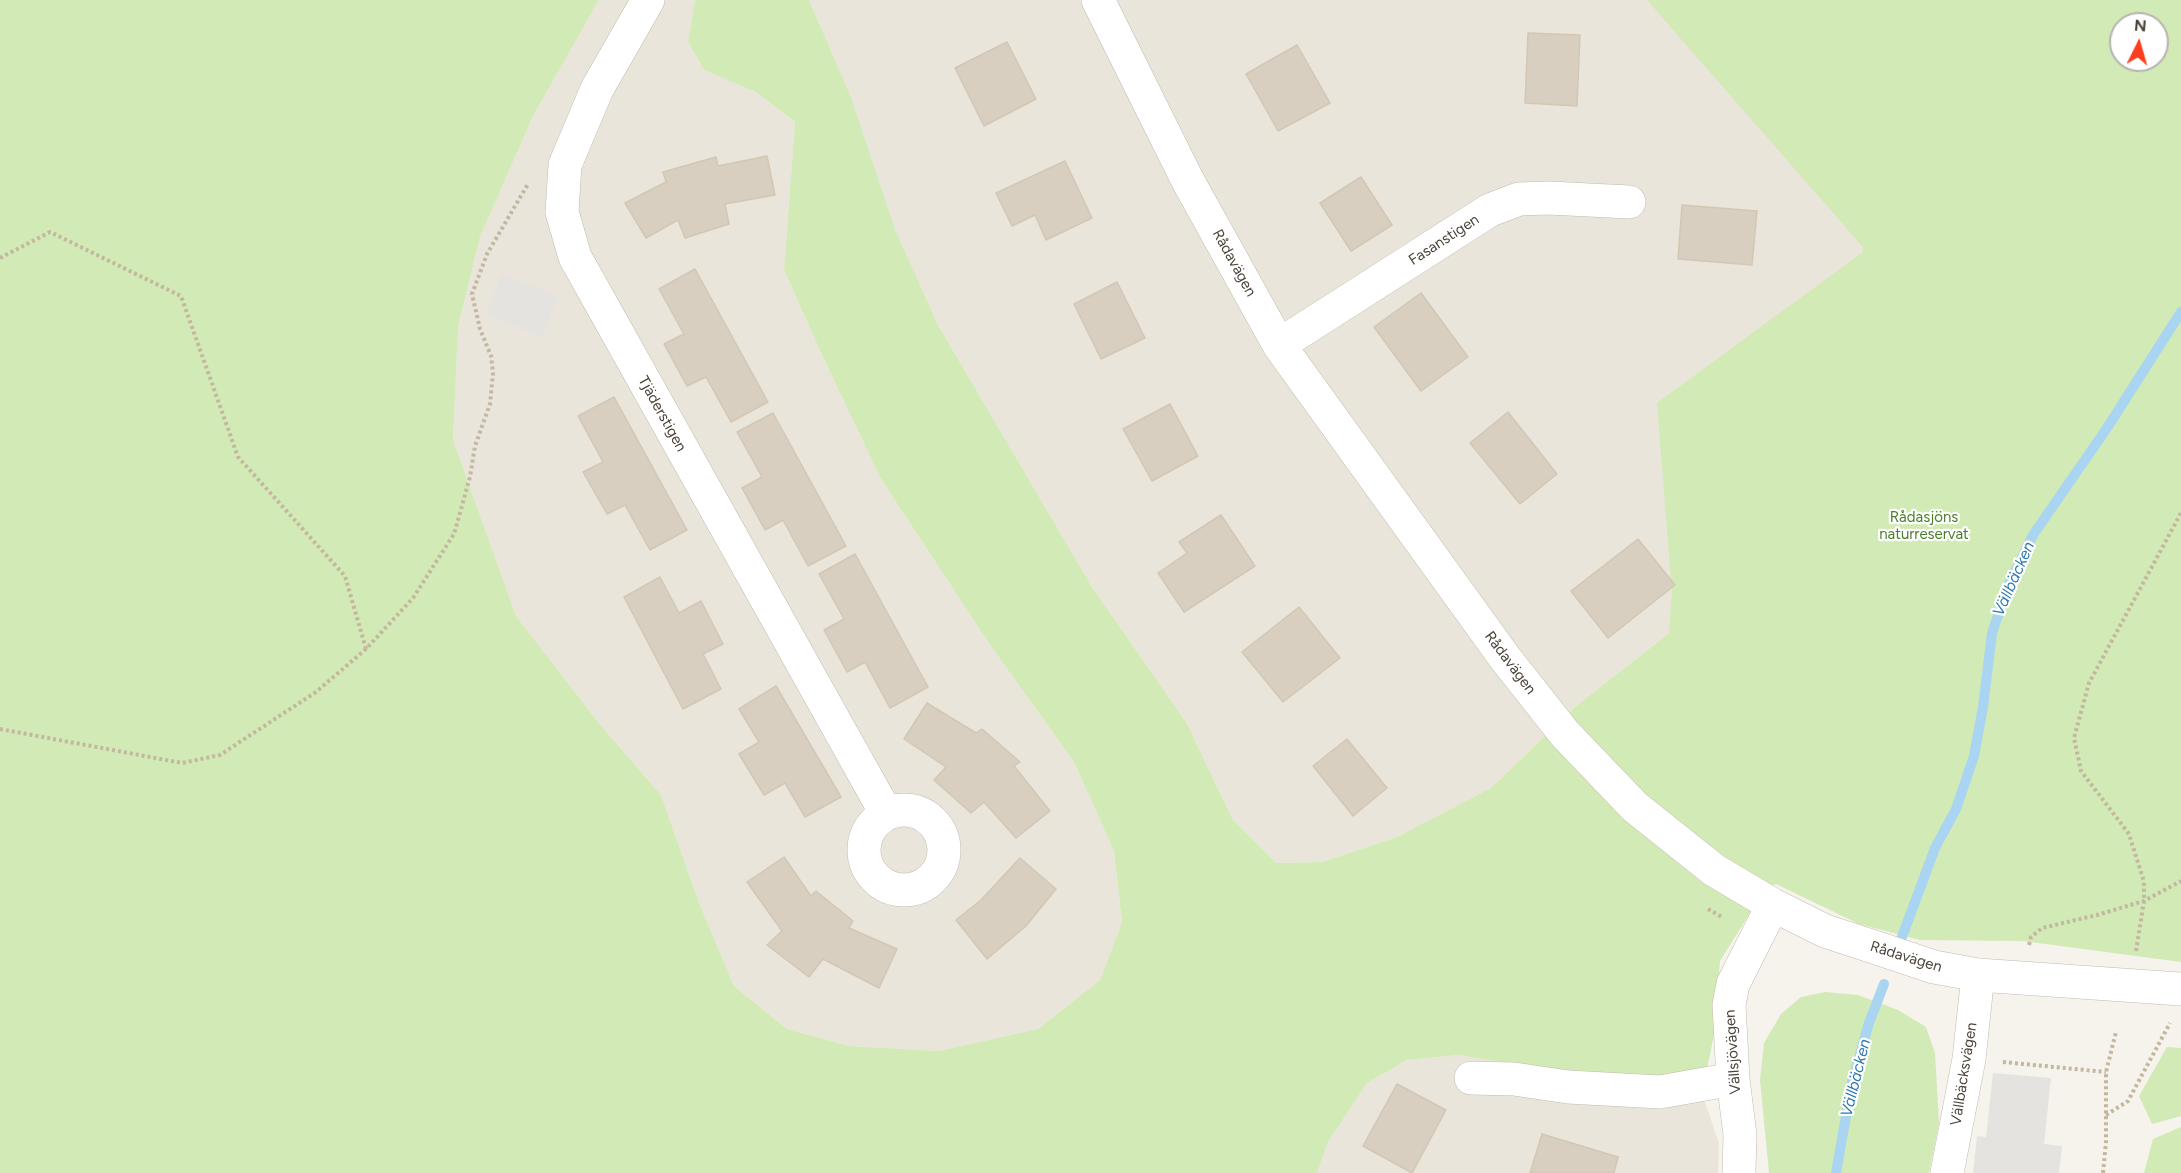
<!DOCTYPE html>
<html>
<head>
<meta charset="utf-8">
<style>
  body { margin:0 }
  #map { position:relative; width:2181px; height:1173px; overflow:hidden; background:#f6f3ec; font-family:Figtree,sans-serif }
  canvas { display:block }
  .north { position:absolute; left:2109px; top:12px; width:60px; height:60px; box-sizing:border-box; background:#fff; border:2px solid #b7b4b0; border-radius:50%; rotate:5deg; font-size:16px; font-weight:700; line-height:24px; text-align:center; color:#4b4439 }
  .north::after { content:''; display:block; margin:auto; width:21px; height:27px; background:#fc3f1d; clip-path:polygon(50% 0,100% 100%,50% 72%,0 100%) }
</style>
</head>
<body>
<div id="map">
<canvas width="2181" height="1173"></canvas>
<div class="north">N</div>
</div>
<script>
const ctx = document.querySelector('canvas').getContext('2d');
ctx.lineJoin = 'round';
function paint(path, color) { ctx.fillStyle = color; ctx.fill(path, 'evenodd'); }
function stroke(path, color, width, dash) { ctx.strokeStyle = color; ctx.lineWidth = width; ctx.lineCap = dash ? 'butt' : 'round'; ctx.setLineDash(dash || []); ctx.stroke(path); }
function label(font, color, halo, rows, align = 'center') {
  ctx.font = font + ' Figtree,sans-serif'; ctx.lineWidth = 4.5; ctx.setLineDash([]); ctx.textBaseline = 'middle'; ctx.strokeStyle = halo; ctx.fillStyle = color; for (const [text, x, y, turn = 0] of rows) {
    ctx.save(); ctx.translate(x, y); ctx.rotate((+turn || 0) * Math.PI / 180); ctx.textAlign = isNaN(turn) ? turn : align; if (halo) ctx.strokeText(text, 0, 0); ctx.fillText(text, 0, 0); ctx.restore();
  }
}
const residential = new Path2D(`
  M599 0H695L688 42 704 70 756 92 795 122 784 270 822 355 881 479 990 645 1074 762 1114 851 1122 922 1100 980 1038 1029 939 1051 849 1046 787 1029 734 986 699 903 661 795 598 722 516 616 453 440 458 327 480 237 533 116Z
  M809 0H1647L1757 99 1861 212 1865 281 1679 625 1575 707 1491 788 1397 837 1322 862 1276 863 1233 820 1186 722 1092 587 938 325 895 229 851 97Z
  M1458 1055 1702 1093 1719 1144 1718 1173H1317L1328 1142 1367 1083 1407 1060Z`);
const green = new Path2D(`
  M0 0H599L533 116 480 237 458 327 453 440 516 616 598 722 661 795 699 903 734 986 787 1029 849 1046 939 1051 1038 1029 1100 980 1122 922 1114 851 1074 762 990 645 881 479 822 355 784 270 795 122 756 92 704 70 688 42 695 0H809L851 97 895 229 938 325 1092 587 1186 722 1233 820 1276 863 1322 862 1397 837 1491 788 1575 707 1669 633 1672 593 1657 403 1863 252V247L1647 0H2181V962L2023 941 1920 940 1859 924 1776 884 1765 889 1720 961 1714 1035 1702 1093 1458 1055 1407 1060 1367 1083 1328 1142 1317 1173H0ZM2121 24H2157V60H2121Z
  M1825 992 1858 995 1898 1010 1926 1027 1935 1053 1939 1123 1929 1173H1769L1760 1080 1764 1043 1781 1014 1801 997Z
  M2167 1047 2181 1048V1116L2152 1124 2139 1096Z
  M2181 1127V1173H2144L2153 1139Z`);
const parking = new Path2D(`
  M502 274 558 296 542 337 486 315Z
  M1993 1073 2051 1078 2044 1144 2062 1146 2059 1173H1973L1977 1136 1986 1137Z`);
const stream = new Path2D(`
  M1899 945 1935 848 1956 809 1974 756 1983 707 1992 633 2008 586 2033 535 2107 428 2181 312
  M1836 1173 1852 1082 1869 1023 1884 984`);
const building = new Path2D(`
  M1528 33 1580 35 1577 106 1525 103Z
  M1007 42 1036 99 984 126 955 68Z
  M1297 45 1330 103 1278 131 1246 74Z
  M767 156 775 195 725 204 729 224 685 238 678 220 646 238 625 203 666 182 663 172 716 157 718 166Z
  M1065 161 1092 218 1046 240 1035 215 1012 226 996 193Z
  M1361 177 1392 225 1351 251 1320 203Z
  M1682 205 1757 211 1752 265 1678 259Z
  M695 269 768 402 731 422 706 377 687 386 664 344 684 334 659 289Z
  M1117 282 1145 338 1101 359 1074 304Z
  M1421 293 1468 357 1421 391 1374 327Z
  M614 397 687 530 650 550 625 505 607 514 583 472 603 462 578 416Z
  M1170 404 1198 456 1152 481 1123 429Z
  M1508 412 1557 474 1520 504 1470 443Z
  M773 413 846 546 808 566 783 520 765 530 742 488 762 477 737 432Z
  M1221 515 1255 566 1184 612 1158 573 1187 553 1179 542Z
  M1638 539 1675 585 1608 638 1571 591Z
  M855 554 928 687 890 708 865 662 847 672 824 630 844 619 819 574Z
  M660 577 679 613 701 601 723 644 703 654 721 689 683 709 624 597Z
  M1299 607 1340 658 1283 702 1242 652Z
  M776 686 841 797 805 817 785 783 764 795 739 754 759 742 739 709Z
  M927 703 976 733 982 729 1020 762 1014 766 1050 811 1016 838 984 802 971 813 934 780 946 767 904 739Z
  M1347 739 1387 788 1353 816 1313 766Z
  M784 857 811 896 816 891 853 921 849 928 897 949 879 988 823 959 809 977 767 945 782 931 747 882Z
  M1020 858 1056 889 1026 926 987 959 956 920 981 900Z
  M1397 1084 1446 1110 1412 1173 1363 1146Z
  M1542 1134 1618 1157 1614 1173H1530Z`);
const path = new Path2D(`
  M0 258 50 232 181 296 238 457 345 576 366 649
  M0 729 182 763 220 755 316 692 366 649 413 598 454 534 470 477 475 446 490 404 493 373 491 356 480 329 472 294 487 254 528 184
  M1708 909 1722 917
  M2029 945 2031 937 2042 928 2097 915 2144 901 2181 881
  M2136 951 2144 901V882L2129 834 2081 771 2074 738 2089 683 2181 513
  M2003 1062 2106 1072
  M2106 1115 2128 1101 2170 1023
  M2103 1173 2106 1142V1072L2116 1032`);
const minor = new Path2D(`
  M648 0 597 89 565 165 562 212 575 257 886 813
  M1098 0 1188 181 1279 345 1505 658 1565 734 1635 807 1714 870 1773 905 1825 931 1874 947 1934 967 1978 975 2181 989
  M1279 345 1490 210 1519 199 1549 198 1629 202
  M864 850a40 40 0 1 1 80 0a40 40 0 1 1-80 0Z
  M1471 1078 1514 1079 1568 1087 1660 1092 1733 1079
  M1739 1173 1740 1135 1733 1079 1729 1005 1733 984 1773 905
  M1947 1173 1969 1059 1978 975`);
const streetNames = [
  ["Fasanstigen",1444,240,-33],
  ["Rådavägen",1234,263,61],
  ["Tjäderstigen",662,414,61],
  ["Rådavägen",1510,663,53],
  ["Rådavägen",1906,957,17],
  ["Vällsjövägen",1733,1052,-94],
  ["Vällbäcksvägen",1964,1074,-81]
];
const parkNames = [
  ["Rådasjöns",1924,518],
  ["naturreservat",1924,535]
];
const waterNames = [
  ["Vällbäcken",2014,579,-66],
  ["Vällbäcken",1856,1078,-76]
];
paint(residential, '#eae5da');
paint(green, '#d2eab5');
paint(parking, '#e5e3e0');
stroke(stream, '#a9d4f2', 10);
paint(building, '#d8cfc1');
stroke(building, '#d3c7b4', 1.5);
stroke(minor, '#c2bbae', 34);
stroke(path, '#c4b79f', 4, [3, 3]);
stroke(minor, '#fff', 33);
label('15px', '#4b4439', '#fff', streetNames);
label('15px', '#4a7f2a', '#fff', parkNames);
label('italic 16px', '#2e7ab2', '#fff', waterNames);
</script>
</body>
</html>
